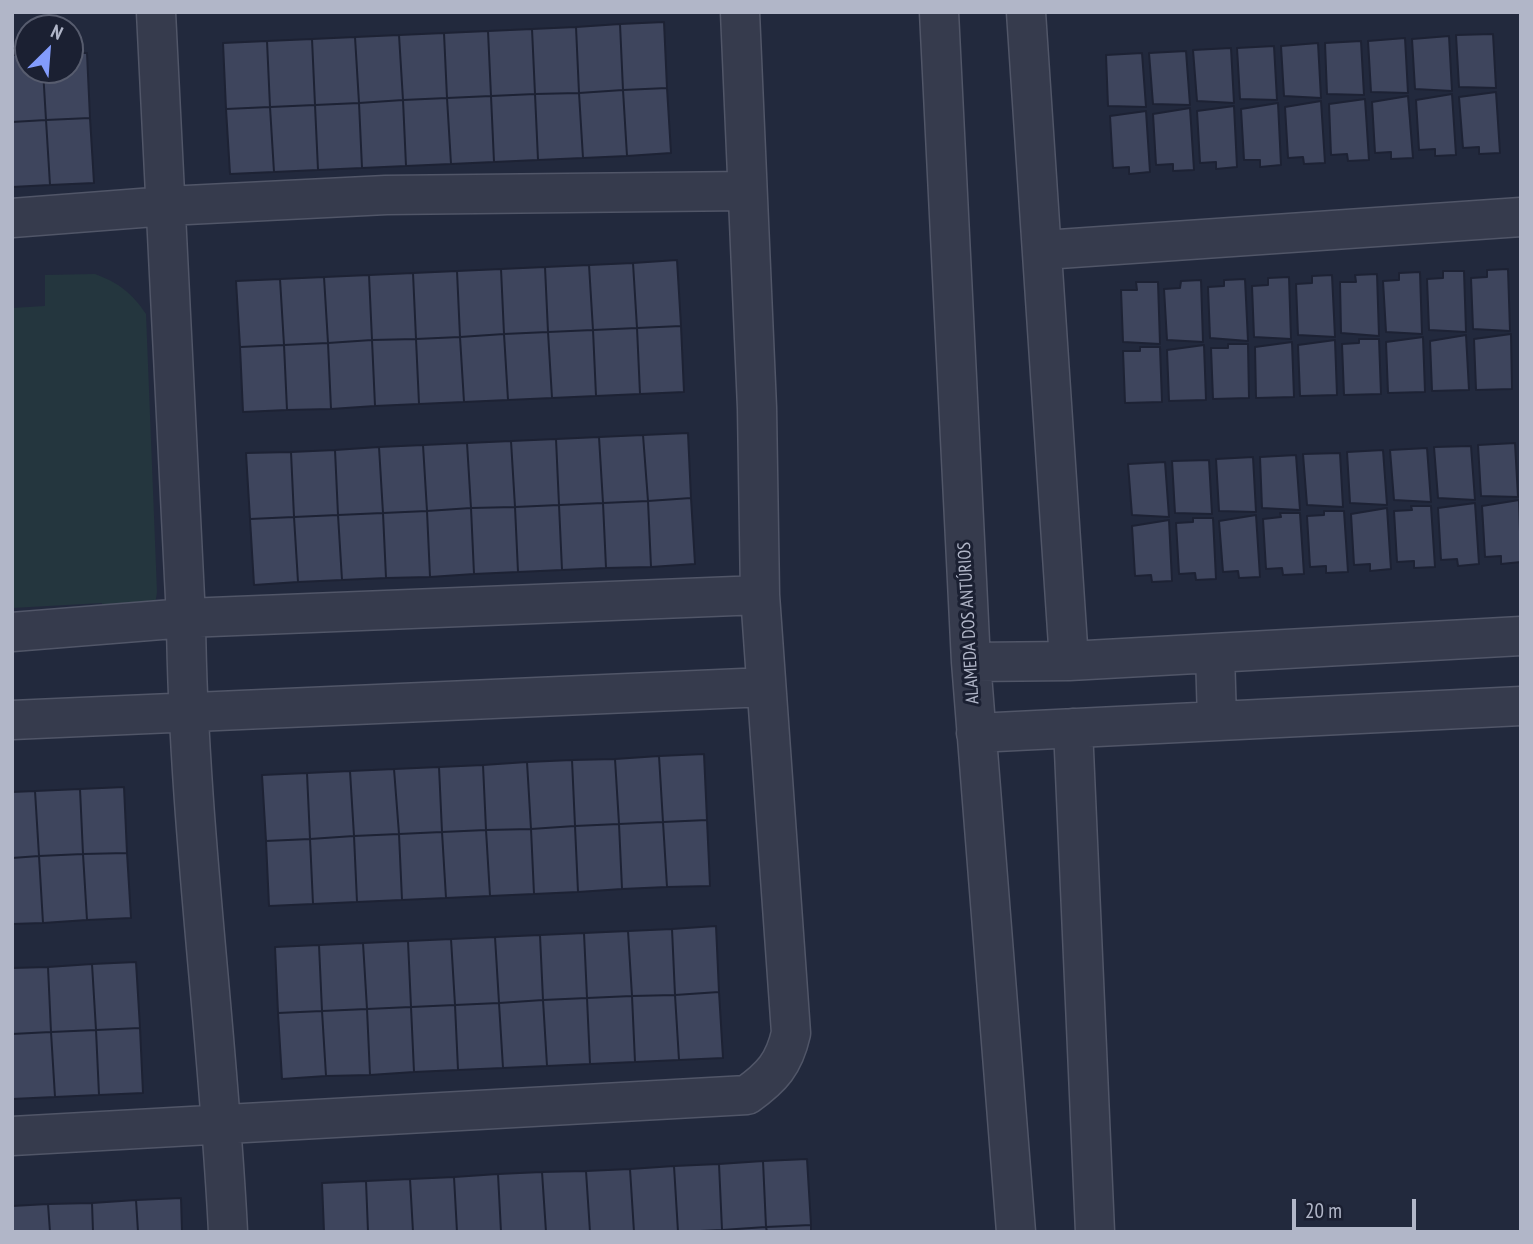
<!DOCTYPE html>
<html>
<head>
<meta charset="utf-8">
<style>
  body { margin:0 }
  #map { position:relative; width:1533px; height:1244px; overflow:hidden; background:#22293d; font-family:"PT Sans Narrow",sans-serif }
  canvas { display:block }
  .frame { position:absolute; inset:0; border:14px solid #b1b6c8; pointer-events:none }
  .north { position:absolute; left:14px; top:14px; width:70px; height:70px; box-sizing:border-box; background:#1b2032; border:2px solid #575c6e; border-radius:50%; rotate:25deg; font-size:19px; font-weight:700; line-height:28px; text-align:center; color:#b1b6c8 }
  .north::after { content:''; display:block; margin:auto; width:24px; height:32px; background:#839cfc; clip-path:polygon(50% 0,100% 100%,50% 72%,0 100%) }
  .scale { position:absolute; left:1292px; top:1199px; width:124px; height:32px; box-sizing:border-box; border:4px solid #b1b6c8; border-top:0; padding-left:9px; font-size:21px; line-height:24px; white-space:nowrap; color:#b1b6c8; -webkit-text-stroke:5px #1b2032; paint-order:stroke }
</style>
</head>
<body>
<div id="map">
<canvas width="1533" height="1244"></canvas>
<div class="frame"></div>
<div class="north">N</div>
<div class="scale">20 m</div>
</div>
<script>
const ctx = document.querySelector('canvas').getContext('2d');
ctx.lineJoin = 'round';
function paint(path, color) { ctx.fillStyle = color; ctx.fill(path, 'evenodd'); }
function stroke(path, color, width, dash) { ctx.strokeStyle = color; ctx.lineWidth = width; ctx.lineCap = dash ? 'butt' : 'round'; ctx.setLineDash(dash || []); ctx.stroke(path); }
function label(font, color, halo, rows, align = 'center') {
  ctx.font = font + ' "PT Sans Narrow",sans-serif'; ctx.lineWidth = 6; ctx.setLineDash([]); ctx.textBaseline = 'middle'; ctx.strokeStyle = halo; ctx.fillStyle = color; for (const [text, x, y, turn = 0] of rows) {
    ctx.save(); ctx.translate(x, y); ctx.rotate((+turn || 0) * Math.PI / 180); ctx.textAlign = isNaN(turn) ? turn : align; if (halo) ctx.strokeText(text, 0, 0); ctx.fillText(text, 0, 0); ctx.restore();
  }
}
const green = new Path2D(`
  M95 274C119 283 132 293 146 314L157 592 155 605 105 630 102 603 12 608V308L45 306V275Z`);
const building = new Path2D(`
  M664 22 667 88 623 90 620 24Z
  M620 24 623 90 579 93 576 27Z
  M576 27 579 93 535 94 532 29Z
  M532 29 535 94 491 96 488 31Z
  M488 31 491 96 447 98 444 33Z
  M444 33 447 98 403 100 399 35Z
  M1493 34 1496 88 1459 87 1456 35Z
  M399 35 403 100 359 103 355 37Z
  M1449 36 1452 91 1415 89 1412 39Z
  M355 37 359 103 315 105 312 39Z
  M1405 38 1408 93 1371 92 1368 41Z
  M312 39 315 105 270 107 267 41Z
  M267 41 270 107 226 109 223 43Z
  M1361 41 1364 95 1327 94 1325 43Z
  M1318 43 1321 98 1284 96 1281 46Z
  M1274 46 1277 100 1240 99 1237 48Z
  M1231 48 1234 103 1197 101 1193 50Z
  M1186 51 1190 105 1153 104 1149 53Z
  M70 53H87L90 118 46 120 43 70H70Z
  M1142 53 1146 107 1108 106 1106 55Z
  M12 55H28V70H43L46 120 12 122Z
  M667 88 671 153 627 156 623 90Z
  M623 90 627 156 583 158 579 93Z
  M1496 92 1500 153 1479 154V147L1463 148 1459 97Z
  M579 93 583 158 538 160 535 94Z
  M535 94 538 160 494 162 491 96Z
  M1452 94 1456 155 1435 156V149L1419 150 1416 100Z
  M491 96 494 162 451 164 447 98Z
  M1408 96 1413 158 1391 159V152L1375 153 1372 102Z
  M447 98 451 164 406 166 403 100Z
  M1365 99 1369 160 1348 161 1347 154 1331 155 1329 104Z
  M403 100 406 166 362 168 359 103Z
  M1321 101 1325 163 1304 164 1303 157 1288 158 1285 107Z
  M359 103 362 168 318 170 315 105Z
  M1278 103 1281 165 1260 167V160H1244L1241 109Z
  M315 105 318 170 274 172 270 107Z
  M1234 106 1237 167 1216 169V162L1200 163 1197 111Z
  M270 107 274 172 230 174 226 109Z
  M1190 108 1194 170 1173 171V164L1156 165 1153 114Z
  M1146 111 1150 172 1129 174V167L1113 168 1110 116Z
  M90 118 94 183 50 185 46 120Z
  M46 120 50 185 12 187V122Z
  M677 260 681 326 637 328 633 263Z
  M633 263 637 328 593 330 589 265Z
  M589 265 593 330 548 332 545 267Z
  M545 267 548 332 504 334 501 269Z
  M501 269 504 334 460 337 457 271Z
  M1508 269 1510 331 1473 329 1471 278 1487 277V270Z
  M457 271 460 337 416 339 413 273Z
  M1443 271H1464L1466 332 1429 330 1427 279 1443 278Z
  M1420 272 1422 334 1386 332 1383 281 1399 280V273Z
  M413 273 416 339 372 340 369 275Z
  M1377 274 1379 336 1341 333 1340 282H1356L1355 275Z
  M369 275 372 340 328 343 324 277Z
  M1332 275 1335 337 1298 335 1296 284 1312 283V276Z
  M324 277 328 343 284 345 280 279Z
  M1289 277 1291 339 1254 337 1252 286 1268 285V278Z
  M280 279 284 345 240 347 236 281Z
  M1245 279 1248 341 1210 338 1208 287 1224 286V280Z
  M1201 280 1203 342 1167 340 1164 289 1180 288 1181 281Z
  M1136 282H1158L1160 344 1123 342 1121 290H1137Z
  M681 326 684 392 640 394 637 328Z
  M637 328 640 394 596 396 593 330Z
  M593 330 596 396 552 398 548 332Z
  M548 332 552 398 508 400 504 334Z
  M504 334 508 400 464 402 460 337Z
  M1511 334 1512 389 1476 390 1474 339Z
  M1466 335 1469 390 1432 391 1430 341Z
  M460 337 464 402 419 404 416 339Z
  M1423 337 1425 392 1388 393 1386 342Z
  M416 339 419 404 375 406 372 340Z
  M1359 339H1379L1381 394 1344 395 1342 344 1359 343Z
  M372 340 375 406 331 409 328 343Z
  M1335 340 1337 395 1300 396 1298 345Z
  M1292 342 1294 397 1256 398 1255 347Z
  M328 343 331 409 287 410 284 345Z
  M1228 344H1248L1249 398 1213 399 1211 348H1228Z
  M284 345 287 410 243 412 240 347Z
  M1204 345 1206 400 1169 401 1167 350Z
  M1140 347H1160L1162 402 1125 403 1123 351H1140Z
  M688 433 691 498 648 501 643 435Z
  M643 435 648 501 603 503 599 437Z
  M599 437 603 503 559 505 556 439Z
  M556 439 559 505 515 507 511 441Z
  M511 441 515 507 471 508 467 443Z
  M467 443 471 508 427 511 423 445Z
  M1515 443 1518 497 1481 496 1478 445Z
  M423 445 427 511 383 513 379 447Z
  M1471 446 1475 500 1438 498 1434 447Z
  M379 447 383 513 338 515 335 450Z
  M1427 448 1431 502 1394 500 1390 450Z
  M335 450 338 515 294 517 291 452Z
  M1383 450 1387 505 1350 503 1347 452Z
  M291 452 294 517 250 519 246 453Z
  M1340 453 1343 507 1307 505 1303 454Z
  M1296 455 1300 510 1262 508 1260 457Z
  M1253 457 1256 512 1219 511 1216 459Z
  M1209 460 1212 514 1175 513 1172 461Z
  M1165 462 1169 517 1132 515 1128 464Z
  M691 498 695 564 651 567 648 501Z
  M1519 500 1521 562 1501 564V556L1485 557 1482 506Z
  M648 501 651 567 606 568 603 503Z
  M603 503 606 568 562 570 559 505Z
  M1475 503 1479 564 1458 566 1457 559 1441 560 1438 508Z
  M559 505 562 570 518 572 515 507Z
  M1411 506H1431L1435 567 1414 568V561L1397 562 1394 511 1412 510Z
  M515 507 518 572 474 574 471 508Z
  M471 508 474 574 430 577 427 511Z
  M1387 508 1391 569 1370 571V564L1354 565 1351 514Z
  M427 511 430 577 386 578 383 513Z
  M1324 511H1344L1348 572 1326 573V566L1310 567 1307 516 1324 515Z
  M383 513 386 578 342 580 338 515Z
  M1280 513H1300L1304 574 1283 575 1282 568 1266 569 1263 519 1281 517Z
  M338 515 342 580 298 582 294 517Z
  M1256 515 1260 577 1239 578 1238 571 1223 572 1219 521Z
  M294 517 298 582 254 585 250 519Z
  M1193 518H1213L1216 579 1196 580 1195 573 1179 574 1176 523 1193 522Z
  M1169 520 1172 581 1152 582 1151 575 1135 576 1132 526Z
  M704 754 707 820 663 822 659 756Z
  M659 756 663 822 619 824 615 759Z
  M615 759 619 824 575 826 572 760Z
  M572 760 575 826 531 829 527 762Z
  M527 762 531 829 486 830 483 765Z
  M483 765 486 830 442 832 439 767Z
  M439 767 442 832 399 834 394 769Z
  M394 769 399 834 354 836 350 771Z
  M350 771 354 836 310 839 307 773Z
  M307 773 310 839 266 841 262 775Z
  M124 787 127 853 83 854 80 789Z
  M80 789 83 854 39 856 35 791Z
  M35 791 39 856 12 858V792Z
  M707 820 710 886 667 887 663 822Z
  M663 822 667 887 622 889 619 824Z
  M619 824 622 889 578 892 575 826Z
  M575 826 578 892 534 894 531 829Z
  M531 829 534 894 490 896 486 830Z
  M486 830 490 896 446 898 442 832Z
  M442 832 446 898 402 900 399 834Z
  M399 834 402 900 357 902 354 836Z
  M354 836 357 902 313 904 310 839Z
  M310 839 313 904 269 906 266 841Z
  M127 853 131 918 87 920 83 854Z
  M83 854 87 920 43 923 39 856Z
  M39 856 43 923 12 924V858Z
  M716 926 719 992 675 995 672 929Z
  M672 929 675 995 632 996 628 931Z
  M628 931 632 996 587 998 584 933Z
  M584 933 587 998 543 1000 540 935Z
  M540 935 543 1000 499 1003 495 937Z
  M495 937 499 1003 455 1005 451 939Z
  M451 939 455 1005 411 1007 408 941Z
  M408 941 411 1007 367 1009 363 943Z
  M363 943 367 1009 322 1011 319 945Z
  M319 945 322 1011 278 1013 275 947Z
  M136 962 140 1028 96 1030 92 964Z
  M92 964 96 1030 51 1032 48 967Z
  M48 967 51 1032 12 1034V968Z
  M719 992 723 1058 679 1060 675 995Z
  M675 995 679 1060 635 1062 632 996Z
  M632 996 635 1062 590 1064 587 998Z
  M587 998 590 1064 547 1066 543 1000Z
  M543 1000 547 1066 503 1068 499 1003Z
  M499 1003 503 1068 458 1070 455 1005Z
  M455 1005 458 1070 414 1072 411 1007Z
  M411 1007 414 1072 370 1075 367 1009Z
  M367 1009 370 1075 326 1076 322 1011Z
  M322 1011 326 1076 282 1079 278 1013Z
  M140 1028 143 1093 99 1095 96 1030Z
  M96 1030 99 1095 55 1097 51 1032Z
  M51 1032 55 1097 12 1099V1034Z
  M807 1159 811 1225 766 1227 763 1161Z
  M763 1161 766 1227 722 1230 719 1164Z
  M719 1164 722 1230 678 1232 674 1166Z
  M674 1166 678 1232H634L630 1169Z
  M630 1169 634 1232H590L586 1171Z
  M586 1171 590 1232H546L542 1172Z
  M542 1172 546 1232H501L498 1174Z
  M498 1174 501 1232H457L454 1177Z
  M454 1177 457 1232H413L410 1179Z
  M410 1179 413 1232H368L366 1181Z
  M366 1181 368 1232H324L322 1183Z
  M181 1198 182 1232H138L136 1200Z
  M136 1200 138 1232H93L92 1203Z
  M92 1203 93 1232H50L48 1204Z
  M48 1204 50 1232H12V1206Z
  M811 1225V1232H767L766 1227Z
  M766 1227 767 1232H723L722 1230Z`);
const minor = new Path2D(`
  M156 12 186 618C188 823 218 1027 228 1232
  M939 12 971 662 1016 1232
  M1026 12 1069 661
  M12 218 167 206 386 195 747 191
  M1044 250 1521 217
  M12 632 186 618 760 595
  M1215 653 1217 721
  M971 662 1069 661 1521 636
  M12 720 766 687
  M1073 728 1095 1232
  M976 733 1521 706
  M12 1136 747 1095C772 1077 784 1064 791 1033L760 595 757 408 740 12`);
const streetNames = [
  ["ALAMEDA DOS ANTÚRIOS",969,623,-93]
];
paint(green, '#24363e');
paint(building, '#3e455d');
stroke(building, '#1d2234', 2);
stroke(minor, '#515668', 41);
stroke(minor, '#363b4d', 38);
label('18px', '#b1b6c8', '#1b2032', streetNames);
</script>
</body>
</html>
